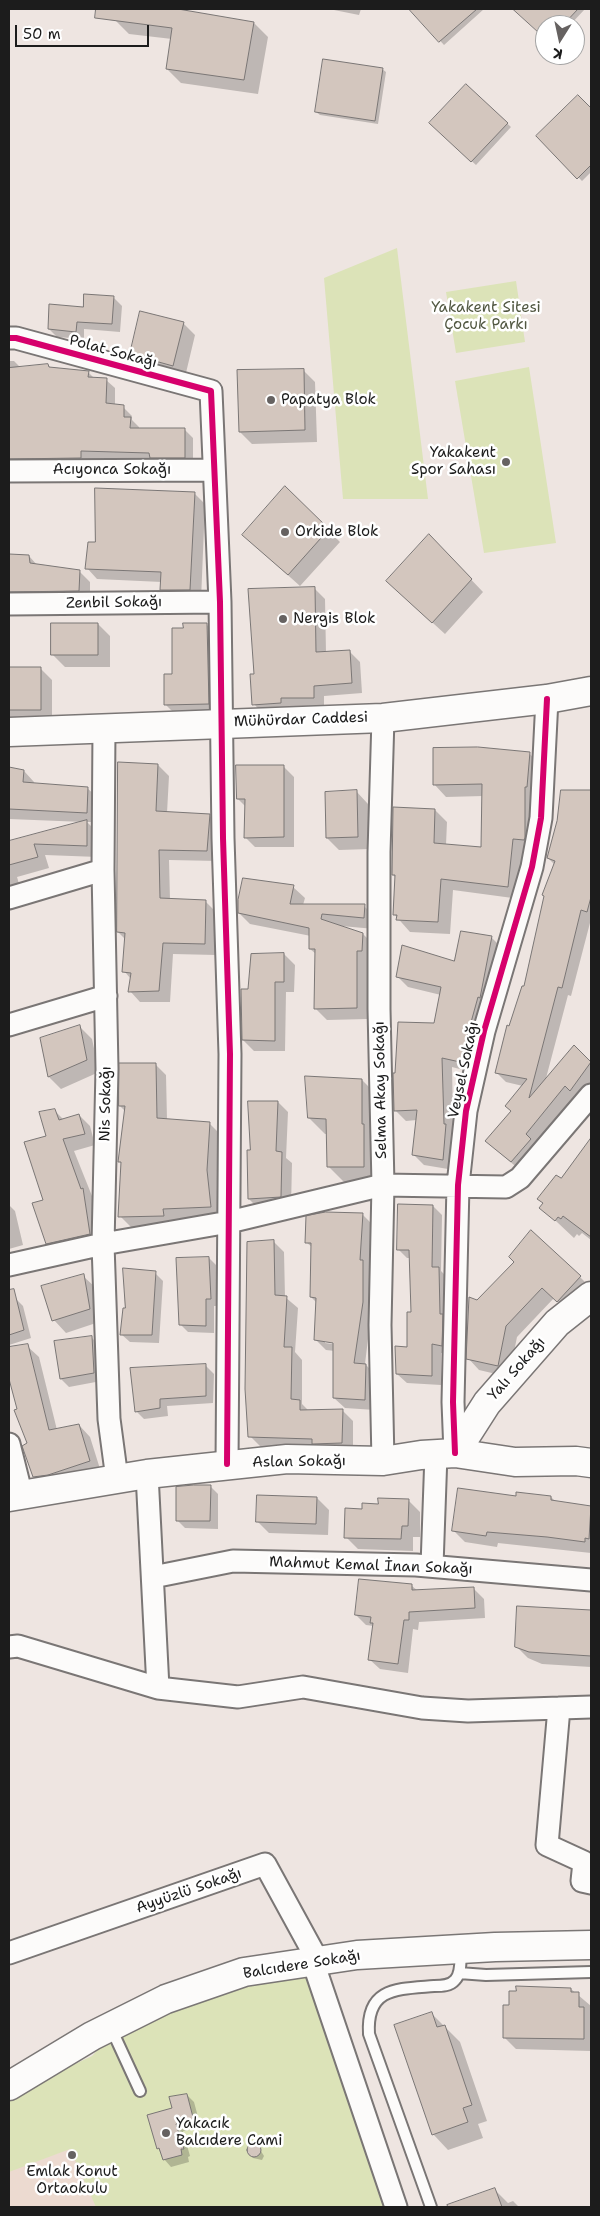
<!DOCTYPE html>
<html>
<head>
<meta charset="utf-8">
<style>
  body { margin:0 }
  #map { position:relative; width:600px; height:2216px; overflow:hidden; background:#eee5e1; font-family:"Shantell Sans",sans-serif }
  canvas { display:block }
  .frame { position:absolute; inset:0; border:10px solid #1c1c1c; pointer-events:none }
  .north { position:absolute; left:535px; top:15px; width:50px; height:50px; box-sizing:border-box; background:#fff; border:1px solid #a4a4a4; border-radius:50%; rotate:190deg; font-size:14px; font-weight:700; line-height:20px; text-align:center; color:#1c1c1c }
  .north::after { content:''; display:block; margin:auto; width:18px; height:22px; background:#666261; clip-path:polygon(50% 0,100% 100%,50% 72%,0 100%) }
  .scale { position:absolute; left:15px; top:25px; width:134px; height:22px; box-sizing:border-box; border:2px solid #1c1c1c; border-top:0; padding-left:6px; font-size:15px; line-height:18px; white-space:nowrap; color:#1c1c1c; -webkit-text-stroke:4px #fff; paint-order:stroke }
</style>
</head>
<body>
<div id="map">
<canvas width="600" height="2216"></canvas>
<div class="frame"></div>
<div class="north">K</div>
<div class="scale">50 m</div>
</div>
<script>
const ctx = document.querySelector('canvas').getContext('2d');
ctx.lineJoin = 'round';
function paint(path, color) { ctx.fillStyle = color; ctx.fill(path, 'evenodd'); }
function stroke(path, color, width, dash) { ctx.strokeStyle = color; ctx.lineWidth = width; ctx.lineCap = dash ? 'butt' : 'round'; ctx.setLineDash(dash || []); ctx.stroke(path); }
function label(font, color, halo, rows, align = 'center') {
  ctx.font = font + ' "Shantell Sans",sans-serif'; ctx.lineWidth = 5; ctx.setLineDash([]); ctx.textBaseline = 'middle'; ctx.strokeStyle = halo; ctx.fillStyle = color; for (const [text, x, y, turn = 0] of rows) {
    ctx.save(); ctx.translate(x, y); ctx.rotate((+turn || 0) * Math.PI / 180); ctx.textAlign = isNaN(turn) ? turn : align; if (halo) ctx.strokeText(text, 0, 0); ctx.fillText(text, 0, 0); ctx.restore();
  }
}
const built = new Path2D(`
  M9 2095 154 2207H9Z`);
const green = new Path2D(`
  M397 248 428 499H343L324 278Z
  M516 281 525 342 456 353 446 292Z
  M529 367 556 543 484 553 455 381Z
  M306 1976 310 1981 386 2207H96L70 2149 9 2172V2095L92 2056 103 2044 172 2009 239 1989 280 1979Z`);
const shadow = new Path2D(`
  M116 9H188V12L254 23 268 37 258 94 181 83 167 69 172 39 129 34 115 20Z
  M329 9H361L359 15Z
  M411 9H484L444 45Z
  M515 9H585L570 25H545V36Z
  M382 69 386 72 378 124 320 115 316 112Z
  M466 85 511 127 476 165 430 123Z
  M578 96 591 110V172L582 181 538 136Z
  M114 298 122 306 120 332 84 329V339L57 337 49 329 84 308Z
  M183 323 195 335 185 377 143 366 131 354Z
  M9 361H14L21 368 48 365 51 368 88 372 95 379 106 380 115 388V405L123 407 132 416V420L139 427V429H184L193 438V466L154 461 89 459V466L9 468Z
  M303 370 315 382 317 442 252 444 240 432Z
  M285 488 340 542 300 586 243 535Z
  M194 493 205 504 201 600H172L162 590V582L97 579 87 568 97 544Z
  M441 548 483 592 445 634 400 593Z
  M9 556H29L38 566 79 571 90 582V601L9 608Z
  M314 588 325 599 326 653 349 651 360 662 362 693 324 696V708L264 715 254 704 255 675Z
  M98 624 110 636V667H65L53 655Z
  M206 624 217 635 219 715 177 716 166 705 173 675Z
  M9 668H40L52 680V721H9Z
  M529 753 541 766 520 899 453 890 450 934 410 932 394 914 396 878 393 875 435 810 447 822 446 845 482 848 483 796 446 797 434 784Z
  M158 765 169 776 167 813 209 815 220 826 218 861 169 860 170 900 205 901 216 912V955L173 954 170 1002H140L130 991 131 979 124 971 126 940 118 932Z
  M283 766 294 777V847H255L245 837 246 807 238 799Z
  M9 768 24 771 34 782V784L87 788 98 798 97 822H87L98 833V857L45 855 49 868 17 877 20 887 9 890V843L84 822 9 819Z
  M356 791 368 804 370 849 339 850 327 838Z
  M555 833 591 844V919L571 996 568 995 545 1082 575 1046 591 1063V1084L580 1099 575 1095 535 1145 539 1149 521 1171 486 1141 512 1112 523 1086 506 1082 497 1073 510 1027 525 988 555 865 548 858Z
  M293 887 305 898 303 905 364 906 375 917V929L341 926 363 934 374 945 373 962H368L367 1019 327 1020 316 1009V954L310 949 311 936 250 924 239 913Z
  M491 937 502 948 471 1072 452 1067 454 1170 424 1165 413 1154 417 1120 406 1121 395 1110 435 1024 441 995 408 987 397 976 455 963Z
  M284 954 295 965 294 992H286L285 1051H254L243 1040Z
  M80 1027 92 1039 99 1072 61 1089 49 1077 42 1039Z
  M155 1064 166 1075 167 1120 209 1123 220 1134 217 1181 221 1218 174 1219V1226L131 1227 120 1216 122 1164 119 1161 125 1111 120 1106Z
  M362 1080 378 1096 380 1182H344L328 1166V1134H325L309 1118Z
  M278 1102 288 1112 286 1158 292 1163 291 1207 259 1209 249 1199Z
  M54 1110 64 1120 79 1115 90 1126 95 1145 74 1151 94 1201 101 1245 58 1255 47 1243 45 1201 47 1136Z
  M591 1140V1240L582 1233 579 1236 577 1234 574 1238 541 1207Z
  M9 1205 15 1211 23 1245 9 1249Z
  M433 1206 442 1215 441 1271 448 1278 451 1354 441 1353V1385L407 1383 397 1374 408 1348 412 1314 411 1258H407L398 1249Z
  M363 1215 373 1225 371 1314 365 1364 376 1375 375 1410 345 1408 334 1398 335 1351 326 1350 315 1339 317 1303 311 1297 313 1248 306 1242ZM325 1340 339 1345 325 1343Z
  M273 1241 284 1252 285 1297 298 1308 295 1352 302 1360V1404L309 1411 342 1410 353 1421V1453L319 1449 261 1447 250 1436Z
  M209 1258 217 1266 219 1306H214V1333L188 1332 180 1324Z
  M155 1273 163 1281 159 1343 130 1342 121 1334 126 1309Z
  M83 1276 96 1288 102 1321 66 1333 54 1320Z
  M580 1277 591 1288 569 1312 554 1298 517 1337 509 1377 479 1370 468 1358 478 1301Z
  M15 1298 23 1306 31 1338 9 1345V1299Z
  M91 1337 99 1345 101 1381 69 1387 61 1379Z
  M27 1346 39 1357 57 1430 79 1425 90 1437 101 1472 46 1488 34 1476 28 1443 9 1374V1348Z
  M206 1366 214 1374 213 1403 167 1406 168 1416 144 1419 136 1411Z
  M210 1486 218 1494V1529L185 1528 177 1520Z
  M551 1497 556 1502 591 1508V1553L498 1543 497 1547 465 1542 454 1531 517 1498Z
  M317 1498 329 1510 328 1535 269 1533 257 1521Z
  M408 1500 420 1512V1537H413V1551L358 1549 346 1537 363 1510Z
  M412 1586 418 1591 473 1588 484 1599 485 1618 419 1622 418 1630 413 1629 408 1673 380 1669 369 1659 374 1626 366 1625 356 1615Z
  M519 1607 591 1612V1667L542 1664 528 1658 516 1646Z
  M571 1989 591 2006V2051L516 2049 504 2037Z
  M432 2014 460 2042 487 2121 478 2124 483 2138 448 2150 433 2134Z
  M187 2095 194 2102 201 2128 183 2131 190 2156 188 2157 189 2162 171 2167 164 2159 158 2148 148 2116 173 2109Z
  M256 2143 264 2156 262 2160 253 2158 249 2154 247 2148Z
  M495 2190 508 2203 513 2201 519 2207H457L456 2203Z`);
const building = new Path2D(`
  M96 9H178L254 22 244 80 166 69 172 28 95 18Z
  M409 9H477L439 42Z
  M513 9H578L563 25H545V38Z
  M323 59 383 68 375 121 315 112Z
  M466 84 508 123 471 162 429 123Z
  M578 95 591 108V165L577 179 536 136Z
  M84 294 114 296 112 324 77 322 76 332 48 329 49 304 83 307Z
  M140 311 184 322 173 366 130 354Z
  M48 364 49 367 89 371 88 377 107 378 106 403 124 405V417H131L130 428H185V458H150L149 453 81 451V458L9 459V368Z
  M304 369 305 430 239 432 237 370Z
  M285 486 329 529 288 575 242 535Z
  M95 488 195 492 190 590H160L161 572 85 569 88 542H95Z
  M429 534 472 579 432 623 386 581Z
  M9 554 29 555 30 563 80 570 79 591 9 592Z
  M315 587 316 652 350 650 352 683 314 686V698H281V703L252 705 250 674H254L248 589Z
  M51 623H98V655H51Z
  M183 623H207L209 704 164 705V674H172V628H183Z
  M9 667H41V710H9Z
  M478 747 530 752 527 787H525V838L524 840 513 839 508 887 441 879 438 922 396 920 397 915H393L395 875H392L393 807 435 809 434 843 481 847 482 784 433 785V748Z
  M118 762 158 764 156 811 210 814 207 851 159 850 160 898 206 900 205 944 163 943 159 991 128 992 131 973 122 972 125 933 117 932Z
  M236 765H284V837L244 838 245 799H237Z
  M9 767 24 770 23 782 88 787 87 813 9 809Z
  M357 790 358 837 326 838 325 792Z
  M561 790H591V897L587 912 581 910 562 988 558 987 529 1098 574 1045 591 1062 570 1091 565 1086 526 1134 531 1139 511 1162 485 1141 511 1111 505 1106 527 1079 495 1073 507 1025 509 1026 522 986H524L544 896 542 895 555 861 547 858 557 821Z
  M87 820V846L34 844 38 857 9 865V841Z
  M243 878 294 885 290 904H365L364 918 322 914 321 919 363 933 362 951H357V1008L314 1009 315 949H309V928L238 913V900Z
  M461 931 492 936 480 998 478 997 460 1062 442 1058 444 1124H446L443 1160 412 1155 417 1110 394 1111 393 1073H395L398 1022 434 1023 441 987 396 977 402 945 454 961Z
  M284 953V982H275V1041L242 1040 241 989H248L251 954Z
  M80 1025 87 1060 48 1077 40 1038Z
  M119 1063H156L157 1118 210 1122 207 1170 211 1207 163 1209 164 1216 118 1217 121 1162H118L125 1106H119Z
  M305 1076 362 1079V1124H364V1167H327L326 1119 308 1118Z
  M248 1101H278L276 1151 282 1152 281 1197 248 1199 247 1150H250Z
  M55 1109 59 1120 79 1114 85 1134 63 1139 81 1189 83 1188 90 1234 46 1244 32 1203 43 1200 24 1142 46 1136 39 1112Z
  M591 1138V1237L563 1216 561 1219 558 1217 555 1221 539 1208 543 1203 537 1199 556 1175 561 1178Z
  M398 1204 433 1205 432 1267H439L440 1314H443L442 1346 432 1344V1376L396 1374 395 1346 407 1347V1312H411L409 1250H397Z
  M326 1212 363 1213 360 1260H363V1302L354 1363 366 1364 365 1400 333 1398V1343L314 1340 316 1298 310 1297 311 1243H305L306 1216Z
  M531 1230 581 1276 557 1302 542 1288 506 1326 498 1366 466 1359 469 1297 477 1300 514 1262 509 1257Z
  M274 1240 275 1295 287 1296 284 1347H292L291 1399 300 1400V1410L343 1409 342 1443 312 1444V1439L248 1437 245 1389 247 1242Z
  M209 1257 211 1299H206V1326L179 1325 176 1258Z
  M123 1268 156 1271 152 1335H120L123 1308H125Z
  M84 1274 90 1309 52 1321 41 1286Z
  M14 1289 24 1330 9 1335V1290Z
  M92 1336 94 1373 60 1379 54 1341Z
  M28 1344 49 1430 79 1424 90 1461 48 1475 33 1477 22 1446 27 1443 14 1410 17 1409 9 1379V1347Z
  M206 1364V1396L160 1399V1408L135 1412 130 1368Z
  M194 1485H211L210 1521H176V1487Z
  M458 1488 516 1496V1492L551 1496V1500L591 1506 589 1539 585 1538V1542L547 1537 487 1532 486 1536 452 1531Z
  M257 1495 317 1497 316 1524 256 1522Z
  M378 1498 409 1499 408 1526H402L401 1539 344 1538 345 1508 362 1509V1503L378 1504Z
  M359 1579 412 1584V1590L474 1587 475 1608 409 1612V1620H404L398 1664 368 1660 373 1623H370L371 1617 355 1615Z
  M517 1606 591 1610V1656L529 1652 515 1647Z
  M516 1986 571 1988V1992H579V2007H584V2039L503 2038V2005H509V1991H516Z
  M432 2012 437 2027 445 2025 472 2105 463 2108 468 2122 432 2135 394 2025Z
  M187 2094 194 2121 176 2124 184 2149H181L182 2155 163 2160 159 2148 157 2149 147 2115 172 2108 169 2097Z
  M247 2150a7 7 0 1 1 14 0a7 7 0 1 1-14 0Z
  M495 2188 502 2207H448L447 2205Z`);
const lane = new Path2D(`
  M459 1973 486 1975 591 1972
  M111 2028 140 2091
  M431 2207 369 2034C366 1987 398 1989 434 1986 442 1986 450 1986 455 1980 462 1973 460 1959 461 1950`);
const street = new Path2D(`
  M9 338H16L211 391 220 602 223 838 230 1054 227 1464
  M9 471 214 470
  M9 604 220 602
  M383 718 379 852V1009L383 1185 380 1325 383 1461
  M104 728 103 870 107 1069 103 1244 109 1419 117 1479
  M9 898 103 870
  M9 1025 106 996
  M9 1265 103 1244 229 1222 383 1185 506 1187 520 1178 591 1095
  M9 1444 22 1496
  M455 1453 453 1402 458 1185 466 1111 484 1031 532 867 541 818 547 699
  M432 1566 436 1454
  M153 1577 233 1561 416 1565 591 1580
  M9 1647 18 1646 158 1688 147 1474
  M158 1688 238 1697 303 1687 422 1708 468 1711 591 1707
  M559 1708 547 1845 584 1862 582 1881 591 1883
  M9 1953 265 1864 318 1961
  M313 1962 396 2207`);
const secondary = new Path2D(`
  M9 732 383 718 547 699 591 691
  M455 1453 487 1403 557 1323 591 1296
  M9 1497 147 1474 287 1459 383 1461 421 1455 455 1453 515 1462 576 1461 591 1463
  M9 2086 92 2036 166 1999 244 1972 357 1955 495 1947 591 1945`);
const cycleway = new Path2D(`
  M9 338H16L211 391 220 602 223 838 230 1054 227 1464
  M455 1453 453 1402 458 1185 466 1111 484 1031 532 867 541 818 547 699`);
const markers = [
  [271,400,5,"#666261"],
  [506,462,5,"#666261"],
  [285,532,5,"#666261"],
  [283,619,5,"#666261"],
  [166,2133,5,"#666261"],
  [72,2155,5,"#666261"]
];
const parkNames = [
  ["Yakakent Sitesi",486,308],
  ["Çocuk Parkı",486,325]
];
const streetNames = [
  ["Polat Sokağı",113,352,15],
  ["Acıyonca Sokağı",112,470],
  ["Zenbil Sokağı",114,603,-1],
  ["Mühürdar Caddesi",301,720,-2],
  ["Veysel Sokağı",464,1070,-78],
  ["Selma Akay Sokağı",381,1090,-91],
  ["Nis Sokağı",106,1104,-89],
  ["Yalı Sokağı",517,1369,-49],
  ["Aslan Sokağı",299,1462,-1],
  ["Mahmut Kemal İnan Sokağı",371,1566,2],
  ["Ayyüzlü Sokağı",189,1891,-19],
  ["Balcıdere Sokağı",302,1965,-9]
];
const poiNames = [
  ["Papatya Blok",281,400],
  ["Yakakent",496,453,"right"],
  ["Spor Sahası",496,470,"right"],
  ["Orkide Blok",295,532],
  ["Nergis Blok",293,619],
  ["Yakacık",176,2124],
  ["Balcıdere Cami",176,2141],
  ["Emlak Konut",72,2172,"center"],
  ["Ortaokulu",72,2189,"center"]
];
paint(built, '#ecdad0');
paint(green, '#dce3b8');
paint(shadow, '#0003');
paint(building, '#d3c6be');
stroke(building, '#7a7675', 1);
stroke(lane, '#7a7675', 14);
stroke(street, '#7a7675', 25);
stroke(secondary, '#7a7675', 31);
stroke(lane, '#fcfbfa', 10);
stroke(street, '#fcfbfa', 21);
stroke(secondary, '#fcfbfa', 28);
stroke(cycleway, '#d6006c', 6);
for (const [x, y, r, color] of markers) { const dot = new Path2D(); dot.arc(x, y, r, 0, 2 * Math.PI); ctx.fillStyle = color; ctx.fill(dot); stroke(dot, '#fff', 2); }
label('15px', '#515741', '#fff', parkNames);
label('15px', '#1c1c1c', '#fff', streetNames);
label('15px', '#1c1c1c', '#fff', poiNames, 'left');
</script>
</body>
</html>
